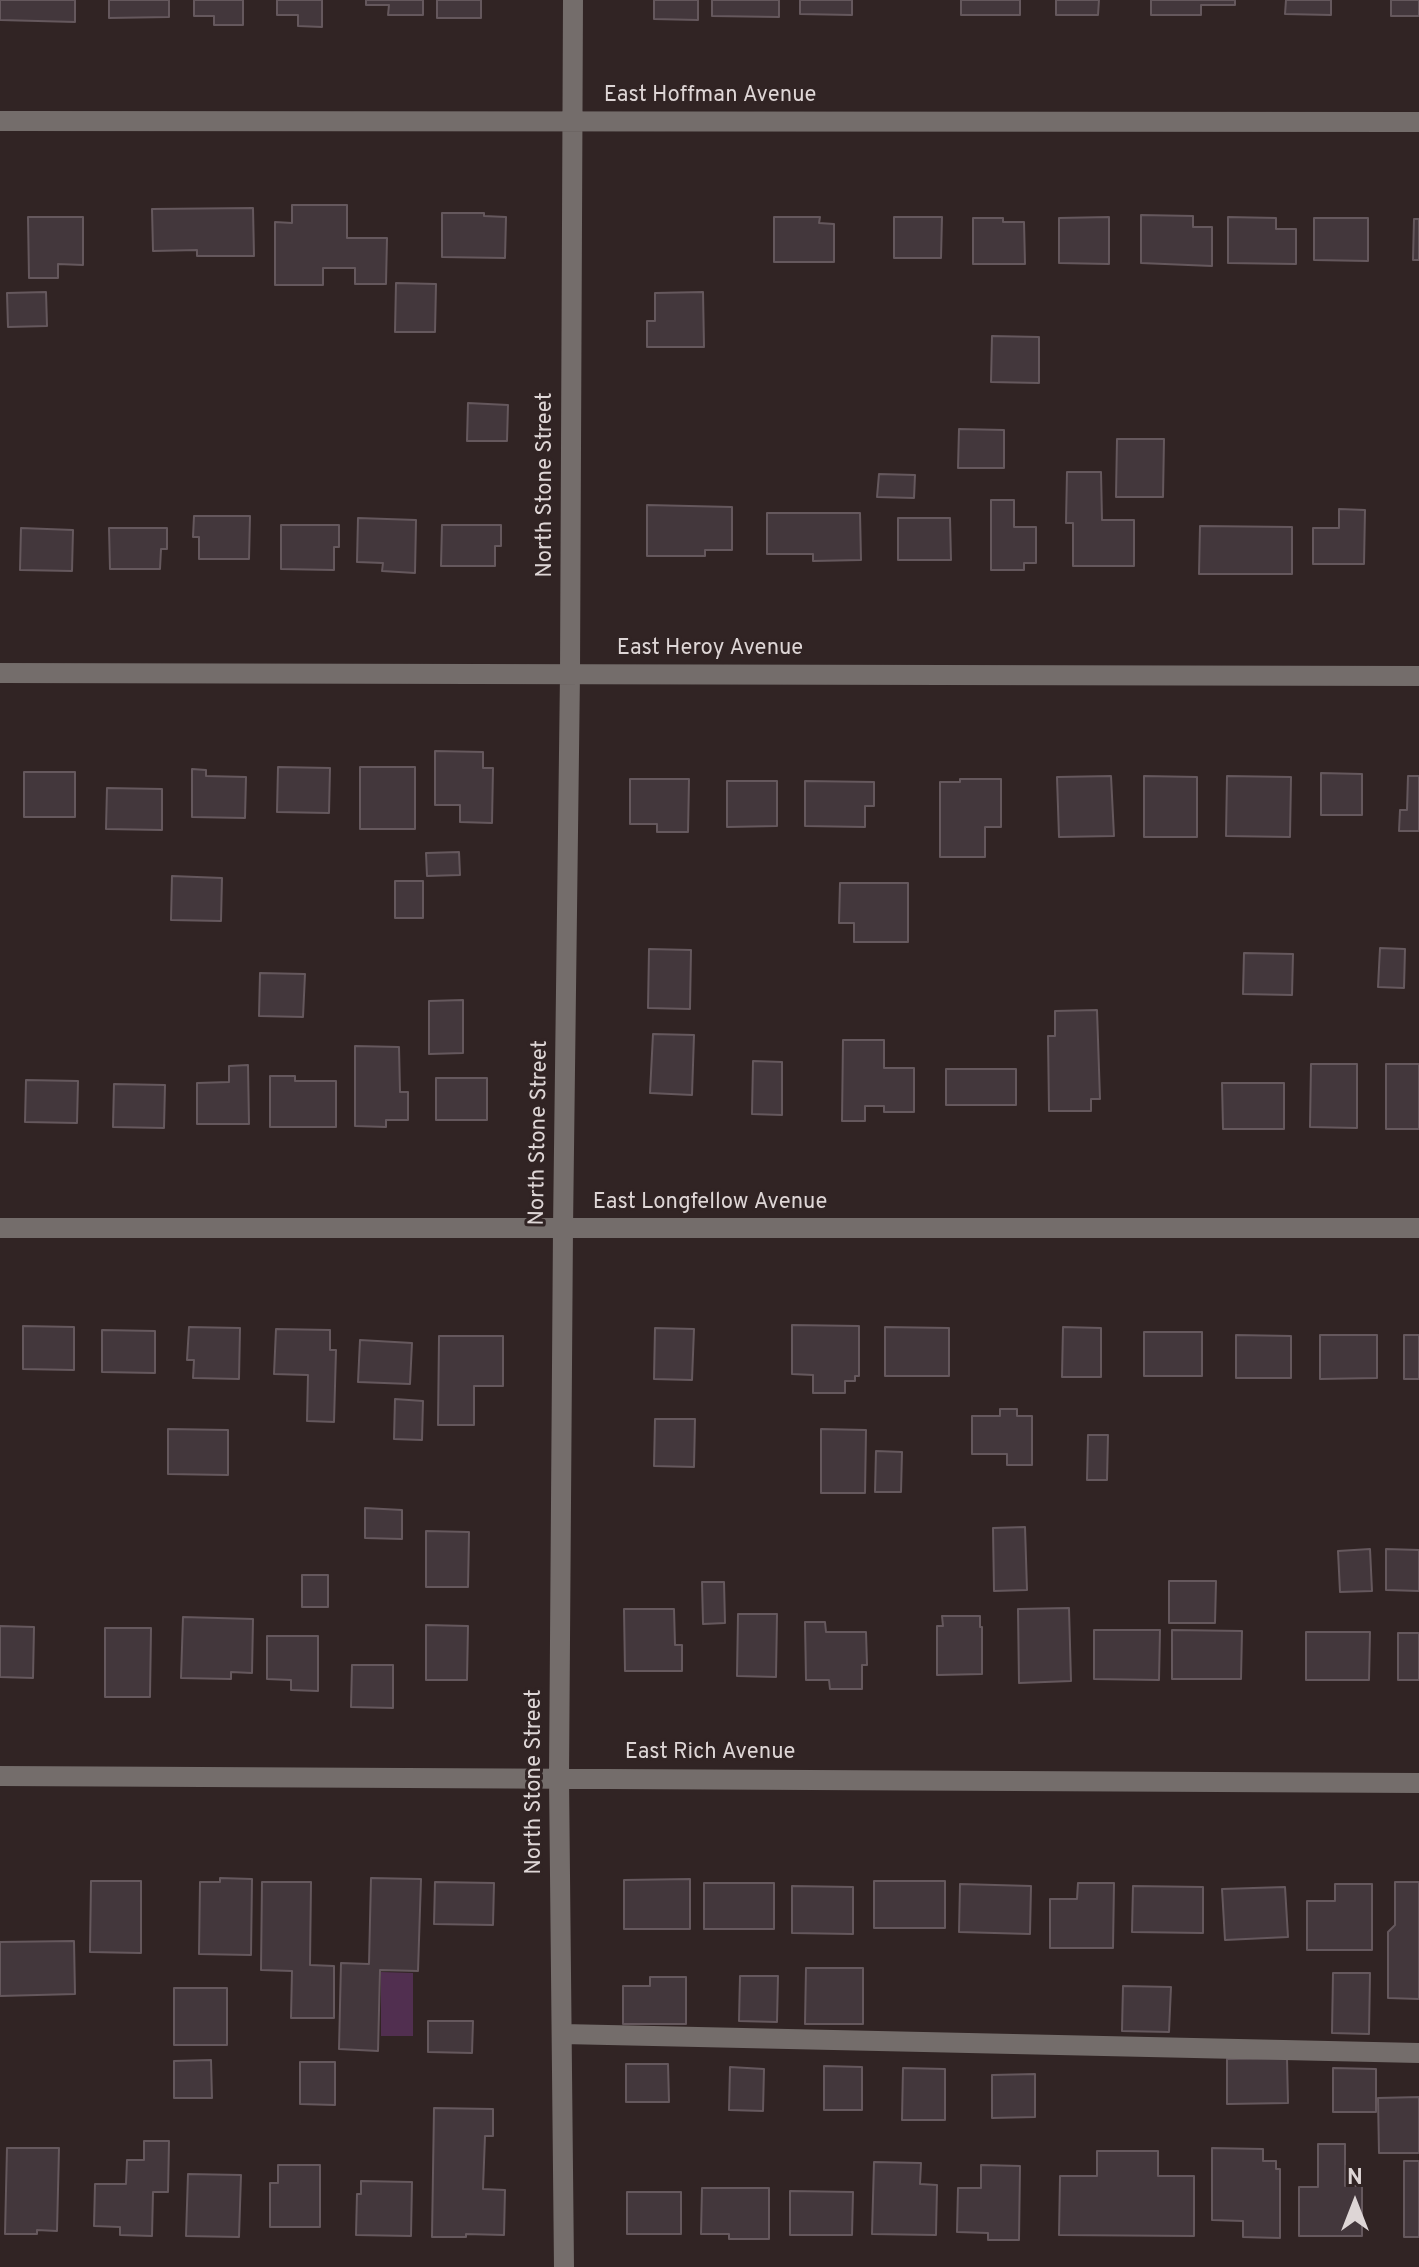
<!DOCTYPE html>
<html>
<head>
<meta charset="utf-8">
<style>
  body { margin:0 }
  #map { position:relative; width:1419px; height:2267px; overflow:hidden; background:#312424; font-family:Overpass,sans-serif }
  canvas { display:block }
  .north { position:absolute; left:1315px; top:2163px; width:80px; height:80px; -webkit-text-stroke:6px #312424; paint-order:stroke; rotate:0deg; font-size:22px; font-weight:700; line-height:32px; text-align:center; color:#ded6d6 }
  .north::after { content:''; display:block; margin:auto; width:28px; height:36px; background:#ded6d6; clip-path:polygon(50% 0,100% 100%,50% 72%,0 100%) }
</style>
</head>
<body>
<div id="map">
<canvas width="1419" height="2267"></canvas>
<div class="north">N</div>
</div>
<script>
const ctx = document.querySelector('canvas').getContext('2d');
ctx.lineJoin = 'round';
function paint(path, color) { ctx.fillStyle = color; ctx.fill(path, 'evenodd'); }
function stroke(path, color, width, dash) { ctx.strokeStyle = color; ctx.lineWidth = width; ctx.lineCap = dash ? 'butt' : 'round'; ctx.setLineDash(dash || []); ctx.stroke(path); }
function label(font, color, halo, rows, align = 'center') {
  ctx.font = font + ' Overpass,sans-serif'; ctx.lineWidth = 6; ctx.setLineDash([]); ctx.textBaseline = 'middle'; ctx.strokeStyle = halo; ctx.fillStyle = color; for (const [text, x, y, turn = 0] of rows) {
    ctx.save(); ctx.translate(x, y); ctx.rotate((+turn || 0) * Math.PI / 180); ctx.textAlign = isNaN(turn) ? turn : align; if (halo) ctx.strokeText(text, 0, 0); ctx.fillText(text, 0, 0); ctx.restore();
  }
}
const water = new Path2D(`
  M381 1972 413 1973V2036H381Z`);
const building = new Path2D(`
  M0 0H75V22L0 20Z
  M109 0H169V17L109 18Z
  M194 0H243V25H214V16H194Z
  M277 0H322V27L298 26V15H277Z
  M366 0H423V15H388L389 5H366Z
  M437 0H481V18H437Z
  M654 0H698V20L654 19Z
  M712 0H779V17L712 16Z
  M800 0H852V15L800 14Z
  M961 0H1020V15H961Z
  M1056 0H1099L1098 15H1056Z
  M1151 0H1235V5H1201V15H1151Z
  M1286 0H1331V15L1285 14Z
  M1391 0H1419V16H1391Z
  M292 205H347V238H387L386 284H355V268H323V285H275V222L292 223Z
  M253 208 254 256H197V250L153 251 152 209Z
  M442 213H484V216L506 217 505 258 442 257Z
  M1141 215 1193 216V227H1212V266L1141 263Z
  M28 217H83V265L58 264V278H29Z
  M774 217H820L819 223 834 224V262H774Z
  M894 217H942L941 258H894Z
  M1109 217V264L1059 263V218Z
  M1228 217 1276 218V229H1296V264L1228 263Z
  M973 218H1003V222H1024L1025 264H973Z
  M1314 218H1368V261L1314 260Z
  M1414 219H1419V260H1413Z
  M396 283 436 284 435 332H395Z
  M46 292 47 326 8 327 7 293Z
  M703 292 704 347H647V321H655V293Z
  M992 336 1039 337V383L991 382Z
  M468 403 508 405 507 441H467Z
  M959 429 1004 430V468H958Z
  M1117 439H1164L1163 497H1116Z
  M1067 472H1101L1102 520H1134V566H1073V523H1066Z
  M879 474 915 475 914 498 877 497Z
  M991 500H1014V527H1036V563H1024V570H991Z
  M647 505 732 507V550H705V556H647Z
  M1339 509 1365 510 1364 564H1313V528H1339Z
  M767 513H860L861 560 813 561V554H767Z
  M194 516H250L249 559H199V537H193Z
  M358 518 416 520 415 573 382 571 383 563 357 562Z
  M898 518H950L951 560H898Z
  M281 525H339V547H334V570L281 569Z
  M442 525H501V546H495V566H441Z
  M1200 526 1292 527V574H1199Z
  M21 528 73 530 72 571 20 570Z
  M109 528H167V549H161L160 569H110Z
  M435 751 483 752V768H493L492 823 460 822V805H435Z
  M278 767 330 768 329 813 277 812Z
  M360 767H415V829H360Z
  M192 769 206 770V776L246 777 245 818 192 817Z
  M24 772H75V817H24Z
  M1321 773 1362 774V815H1321Z
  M1111 776 1114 836 1059 837 1057 777Z
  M1144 776 1197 777V837H1144Z
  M1227 776 1291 777 1290 837 1226 836Z
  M1408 776H1419V831H1399L1400 810H1407Z
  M630 779H689L688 832H657V824H630Z
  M960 779H1001V827H985V857H940V782H960Z
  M727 781H777V826L727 827Z
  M805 781 874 782V806H865V827L805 826Z
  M107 788 162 789V830L106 829Z
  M459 852 460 875 427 876 426 853Z
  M172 876 222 878 221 921 171 920Z
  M395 881H423V918H395Z
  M840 883H908V942H854V923H839Z
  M1380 948 1405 949 1404 988 1378 987Z
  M649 949 691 950 690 1009 648 1008Z
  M1244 953 1293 954 1292 995 1243 994Z
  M260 973 305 974 303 1017 259 1016Z
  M463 1000V1053L429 1054V1001Z
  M1097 1010 1100 1099H1091V1111H1049L1048 1036H1055V1011Z
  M653 1034 694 1035 692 1095 650 1093Z
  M843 1040H884V1068H914V1112H884V1106H865V1121H842Z
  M355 1046 399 1047 400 1092H408V1120H386V1127L355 1126Z
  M753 1061 782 1062V1115L752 1114Z
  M1311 1064H1357V1128L1310 1127Z
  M1386 1064H1419V1129H1386Z
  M248 1065 249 1124H197V1083L229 1082V1066Z
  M946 1069H1016V1105H946Z
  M270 1076H295V1081H336V1127H270Z
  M436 1078H487V1120H436Z
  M26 1080 78 1081 77 1123 25 1122Z
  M1222 1083H1284V1129H1223Z
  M114 1084 165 1085 164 1128 113 1127Z
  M792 1325 859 1326V1376H855V1381H845V1393H813V1375L792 1374Z
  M23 1326 74 1327V1370L23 1369Z
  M189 1327 240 1328 239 1379 193 1378 194 1360H187Z
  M885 1327 949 1328V1376H885Z
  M1063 1327 1101 1328V1377H1062Z
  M655 1328 694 1329 692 1380 654 1379Z
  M276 1329 330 1330V1350H336L334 1422 307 1421 308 1375 274 1374Z
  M102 1330 155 1331V1373L102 1372Z
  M1144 1332H1202V1376H1144Z
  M1236 1335 1291 1336V1378H1236Z
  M1320 1335H1377V1378L1320 1379Z
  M1404 1335H1419V1379H1404Z
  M439 1336H503V1386H474V1425H438Z
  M360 1340 412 1343 410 1384 358 1382Z
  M395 1399 423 1401 422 1440 394 1439Z
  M1000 1409H1017V1416H1032V1465H1007V1454H972V1416H1000Z
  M655 1419H695L694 1467 654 1466Z
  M168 1429 228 1430V1475L168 1474Z
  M821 1429 866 1430 865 1493H821Z
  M1088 1435H1108L1107 1480H1087Z
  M876 1451 902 1452 901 1492H875Z
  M365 1508 402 1510V1539L365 1538Z
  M1025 1527 1027 1590 994 1591 993 1528Z
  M426 1531 469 1532 468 1587H426Z
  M1370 1549 1372 1591 1340 1592 1338 1551Z
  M1386 1549 1419 1550V1591L1386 1590Z
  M302 1575H328V1607H302Z
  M1169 1581H1216L1215 1623H1169Z
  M702 1582H724L725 1623 703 1624Z
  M1069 1608 1071 1681 1019 1683 1018 1609Z
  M624 1609H674L675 1645H682V1671H625Z
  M738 1614H777L776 1677 737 1676Z
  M942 1616H980V1627H982V1674L937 1675V1626H943Z
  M183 1617 253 1619 252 1673 231 1672V1679L181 1678Z
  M805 1622H825L826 1632H866L867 1665H862V1689H830L829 1680H806Z
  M426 1625 468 1626 467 1680H426Z
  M0 1626 34 1627 33 1678 0 1677Z
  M105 1628H151L150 1697H105Z
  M1094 1630H1160L1159 1680 1094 1679Z
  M1172 1630 1242 1631 1241 1679H1172Z
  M1306 1632H1370L1369 1680H1306Z
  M1398 1633H1419V1680H1398Z
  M267 1636H318V1691L291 1690V1680L267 1679Z
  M352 1665H393V1708L351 1707Z
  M220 1878 252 1879 251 1955 199 1954 200 1882H220Z
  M371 1878 421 1879 418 1971 380 1970 378 2051 339 2049 341 1963 369 1964Z
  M690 1879V1929H624V1880Z
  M91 1881H141V1953L90 1952Z
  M874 1881H945V1928H874Z
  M262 1882H311L310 1965 334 1966V2018H291L292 1971 261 1970Z
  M435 1882 494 1883 493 1925 434 1924Z
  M1395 1882H1419V1999L1388 1998V1932L1395 1925Z
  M704 1883H774V1929H704Z
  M1078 1883H1114L1113 1948H1050V1899H1077Z
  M960 1884 1031 1886 1030 1934 959 1932Z
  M1335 1884H1372V1950H1307V1901H1335Z
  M792 1886 853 1887V1934L792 1933Z
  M1133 1886 1203 1887V1933L1132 1932Z
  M1285 1887 1288 1937 1225 1940 1222 1889Z
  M74 1941 75 1994 0 1996V1942Z
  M806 1968H863V2024H805Z
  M1333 1973H1370L1369 2034 1332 2033Z
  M740 1976H778L777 2022 739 2021Z
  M650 1977H686V2024H623V1986H650Z
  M1123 1986 1171 1987 1169 2032 1122 2031Z
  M174 1988H227V2045H174Z
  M428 2021H473L472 2053 428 2052Z
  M1287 2058 1288 2103 1227 2104V2059Z
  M211 2060 212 2098H174V2061Z
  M300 2062H335V2105L300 2104Z
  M626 2064H668L669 2102H626Z
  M824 2066 862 2067V2110H824Z
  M730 2067 764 2069 763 2111 729 2110Z
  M903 2068 945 2069V2120H902Z
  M1333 2068 1376 2069V2112H1333Z
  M1035 2074V2117L992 2118V2075Z
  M1419 2097V2153H1379L1378 2098Z
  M434 2108 493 2109V2136H485L483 2189 505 2190 504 2235 466 2234V2237H432Z
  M144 2141H169L168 2192H153L152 2236 120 2235V2227L94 2226 95 2184H126L127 2160H144Z
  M1318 2144H1345V2186H1362V2236H1299V2187H1318Z
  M7 2148H59L57 2231 37 2230V2234H5Z
  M1212 2148 1263 2149V2161H1276V2169H1280V2238L1243 2237V2221L1212 2220Z
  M1097 2151H1158V2176H1194V2236L1059 2235 1060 2176H1097Z
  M1404 2161H1419V2237H1404Z
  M874 2162 921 2163 920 2184 937 2185 936 2235 872 2234Z
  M278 2165H320V2227H270V2183H278Z
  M981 2165 1020 2166 1019 2240H988V2233L957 2232 958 2188H981Z
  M188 2174 241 2175 239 2237 186 2236Z
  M361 2181 412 2182 411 2236 356 2235 357 2194H361Z
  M702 2188H769V2239H729V2234H701Z
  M790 2191 853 2192 852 2235H790Z
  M627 2192H681V2234H627Z`);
const minor = new Path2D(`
  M0 121 1419 122
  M0 673 1419 676
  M0 1228H1419
  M0 1776 1419 1783
  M563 2034 1419 2053
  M564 2267 559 1777 563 1228 570 673 573 0`);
const streetNames = [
  ["East Hoffman Avenue",710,97],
  ["North Stone Street",547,485,-90],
  ["East Heroy Avenue",710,650],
  ["North Stone Street",540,1133,-89],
  ["East Longfellow Avenue",710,1204],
  ["East Rich Avenue",710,1754],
  ["North Stone Street",536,1782,-90]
];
paint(water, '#512f50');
paint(building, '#43373c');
stroke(building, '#65585d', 2);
stroke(minor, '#746d6b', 20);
label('22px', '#ded6d6', '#312424', streetNames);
</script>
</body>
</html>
